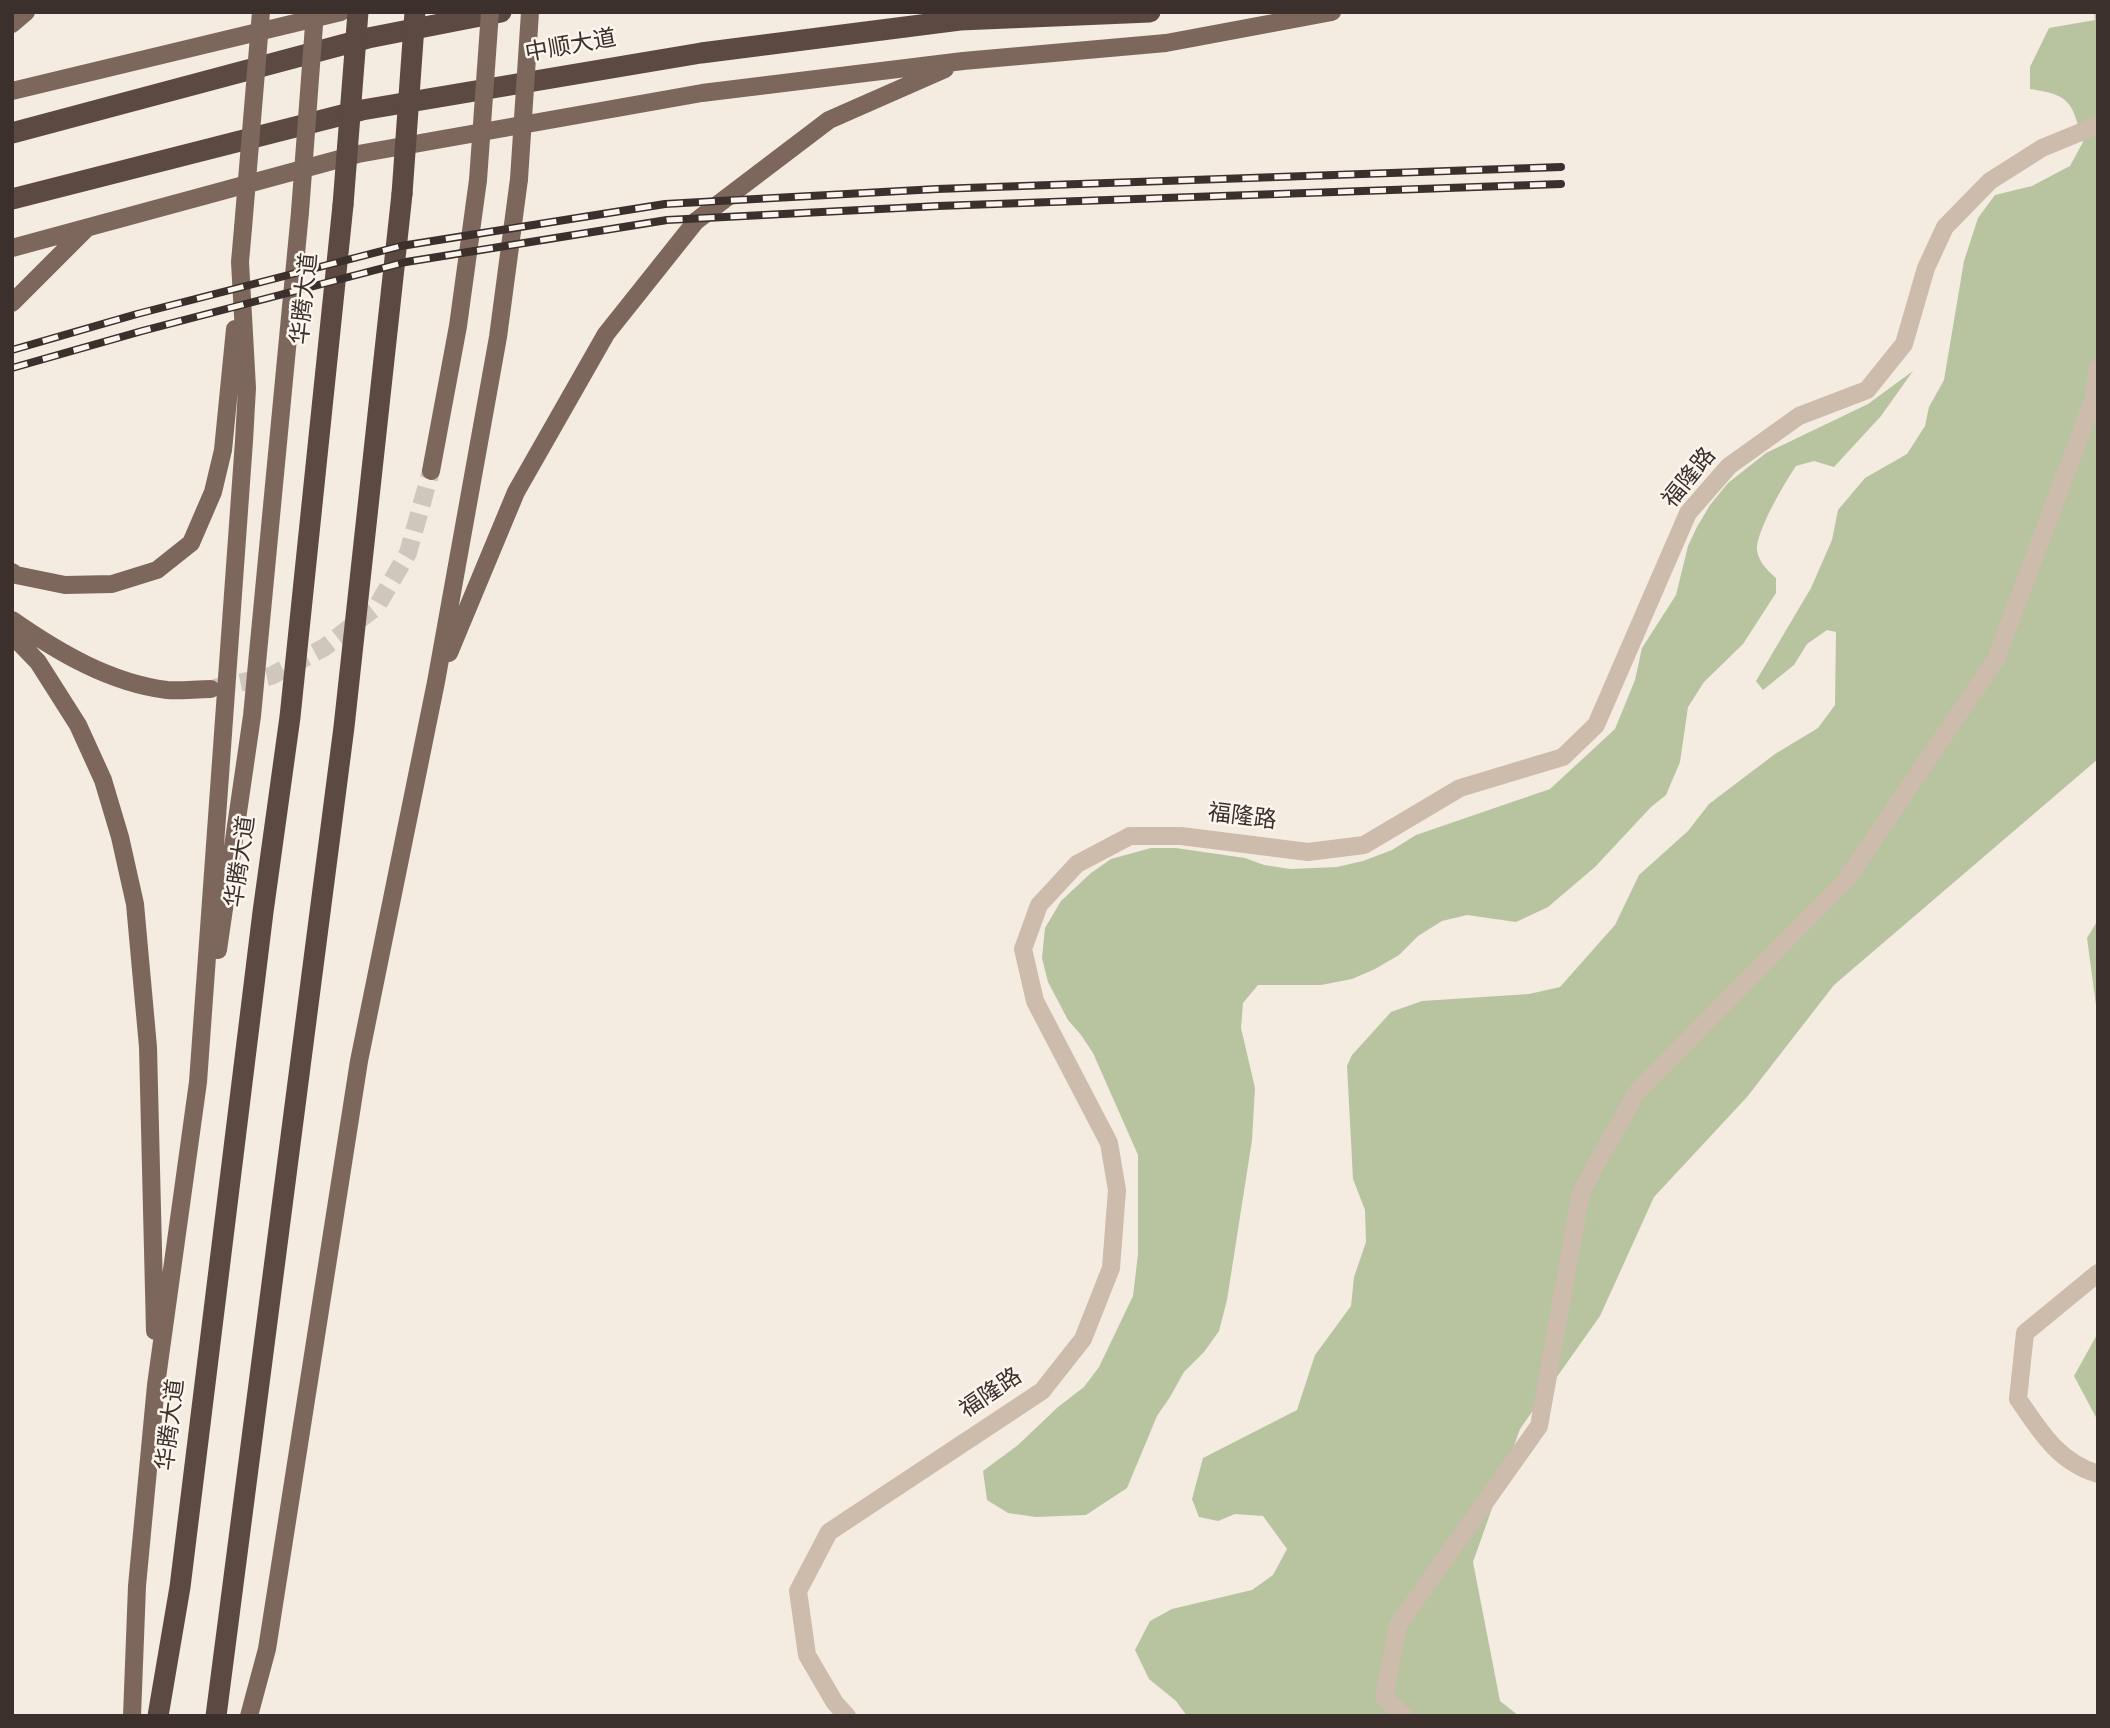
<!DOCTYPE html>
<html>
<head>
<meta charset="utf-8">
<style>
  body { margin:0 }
  #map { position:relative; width:2110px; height:1728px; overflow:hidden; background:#f4ebe1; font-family:Overpass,sans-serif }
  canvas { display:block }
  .frame { position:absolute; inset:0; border:14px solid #3b302b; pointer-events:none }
</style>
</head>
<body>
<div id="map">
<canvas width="2110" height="1728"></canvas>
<div class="frame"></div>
</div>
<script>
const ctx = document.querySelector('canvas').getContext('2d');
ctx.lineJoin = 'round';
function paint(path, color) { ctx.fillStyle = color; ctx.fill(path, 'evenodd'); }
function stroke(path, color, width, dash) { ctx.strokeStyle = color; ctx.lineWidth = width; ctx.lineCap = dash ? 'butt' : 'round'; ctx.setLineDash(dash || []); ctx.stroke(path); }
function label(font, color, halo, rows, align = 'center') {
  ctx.font = font + ' Overpass,"Noto Sans SC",sans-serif'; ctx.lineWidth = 5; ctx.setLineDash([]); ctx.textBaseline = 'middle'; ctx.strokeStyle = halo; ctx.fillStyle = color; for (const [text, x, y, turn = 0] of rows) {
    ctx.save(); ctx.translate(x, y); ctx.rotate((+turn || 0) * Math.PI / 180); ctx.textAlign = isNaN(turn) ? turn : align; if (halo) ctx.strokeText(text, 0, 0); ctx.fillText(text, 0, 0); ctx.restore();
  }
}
const green = new Path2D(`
  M2094 12H2098V759L1834 985 1747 1097 1654 1197 1600 1316 1520 1429 1473 1562 1500 1701 1519 1716H1187L1176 1701 1149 1679 1135 1650 1150 1621 1172 1609 1252 1590 1273 1575 1287 1549 1263 1516 1235 1514 1218 1521 1199 1517 1192 1499 1203 1458 1297 1410 1315 1355 1351 1306 1354 1277 1366 1242 1365 1210 1353 1179 1347 1066 1352 1055 1391 1012 1422 1001 1529 994 1560 987 1615 925 1639 875 1688 831 1709 804 1775 754 1818 728 1835 705 1836 632 1827 630 1807 644 1794 665 1763 690 1756 681 1811 588 1832 540 1838 510 1865 478 1907 454 1925 426 1929 407 1944 380 1964 261 1978 218 1995 195 2032 186 2070 166 2083 142C2072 103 2072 95 2030 89V67L2049 28 2095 20Z
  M1913 371 1881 416 1834 467 1814 461 1796 466C1785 482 1755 533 1757 551 1759 562 1767 570 1776 578V593L1743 644 1704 682 1688 707 1680 762 1666 795 1651 807 1595 867 1548 907 1516 922 1467 915 1442 921 1418 936 1399 955 1375 969 1352 979 1321 985H1258L1243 1003 1241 1028 1255 1088 1252 1140 1227 1300 1219 1331 1204 1352 1184 1372 1170 1397 1157 1416 1127 1488 1086 1515 1036 1517 1008 1513 987 1500 983 1471 1018 1445 1058 1407 1084 1387 1099 1367 1133 1296 1138 1254V1155L1093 1053 1081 1035 1068 1020 1048 982 1042 958 1045 928 1061 901 1091 873 1111 859 1151 848H1176L1245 858 1264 865 1290 869 1337 867 1363 861 1392 850 1416 835 1550 789 1615 729 1635 680 1642 648 1676 595 1688 546 1697 527 1710 505 1728 483 1766 453 1868 404Z
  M2098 920V1020L2087 938Z
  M2098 1333V1421L2074 1376Z`);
const majorTunnel = new Path2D(`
  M214 688 271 676 325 647 377 606 408 553 431 471`);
const minor = new Path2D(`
  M2098 1273 2025 1333 2018 1399C2040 1431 2058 1462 2098 1474
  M847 1716 835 1703 807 1655 798 1591 829 1532 1042 1391 1083 1339 1111 1268 1117 1190 1109 1143 1035 1001 1023 949 1039 905 1077 864 1130 836H1181L1308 852 1364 845 1460 788 1563 757 1596 725 1688 513 1729 466 1799 416 1867 390 1904 344 1926 268 1945 227 1990 181 2042 148 2098 125
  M1404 1716 1384 1697 1398 1625 1539 1426 1581 1192 1636 1093 1846 880 1996 659 2093 401 2098 367`);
const major = new Path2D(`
  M12 24 26 12
  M12 91 341 12
  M12 248 358 154 702 93 963 61 1166 43 1332 12
  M12 303 86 229
  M431 471 458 326 478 180
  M12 572 16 575 65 585 112 584 157 570 191 543 213 492 223 450 235 329
  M12 620C58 652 110 683 167 690 181 691 196 689 211 689
  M12 635 38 662 78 725 103 780 120 837 135 904 148 1047 155 1331
  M449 653 516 492 606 334 696 221 829 120 945 69
  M218 950 252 716 300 212
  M132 1716 137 1586 156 1385 198 1082 244 441 247 388 240 262 243 228
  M249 1716 267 1649 359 1061 436 682 498 337 519 179`);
const highway = new Path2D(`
  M12 133 368 38 501 12
  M12 199 362 110 701 53 960 20 1150 12
  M158 1716 180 1587 263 912 290 717 343 205
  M216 1716 344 727 402 194`);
const rail = new Path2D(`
  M12 350 137 314 401 246 665 204 937 189 1561 167
  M12 368 142 331 406 262 667 220 938 206 1561 184`);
const majorBridge = new Path2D(`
  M519 179 530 12
  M478 180 490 12
  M300 212 315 12
  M243 228 261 12`);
const highwayBridge = new Path2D(`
  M402 194 415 12
  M343 205 358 12`);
const streetNames = [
  ["中顺大道",571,48,-10],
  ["华腾大道",307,299,-84],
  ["福隆路",1691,479,-51],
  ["福隆路",1242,819,7],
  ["华腾大道",243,862,-82],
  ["福隆路",992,1395,-34],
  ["华腾大道",173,1425,-83]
];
paint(green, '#b8c4a0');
stroke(majorTunnel, '#cfc6bd', 18, [18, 9]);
stroke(minor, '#cdbbac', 18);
stroke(major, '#7d675c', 18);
stroke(highway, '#5c4a42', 21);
stroke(rail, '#3b302b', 8);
stroke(rail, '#fbf5ee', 5, [16]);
stroke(majorBridge, '#7d675c', 18);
stroke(highwayBridge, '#5c4a42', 21);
label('23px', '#3b302b', '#fbf5ee', streetNames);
</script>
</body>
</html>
